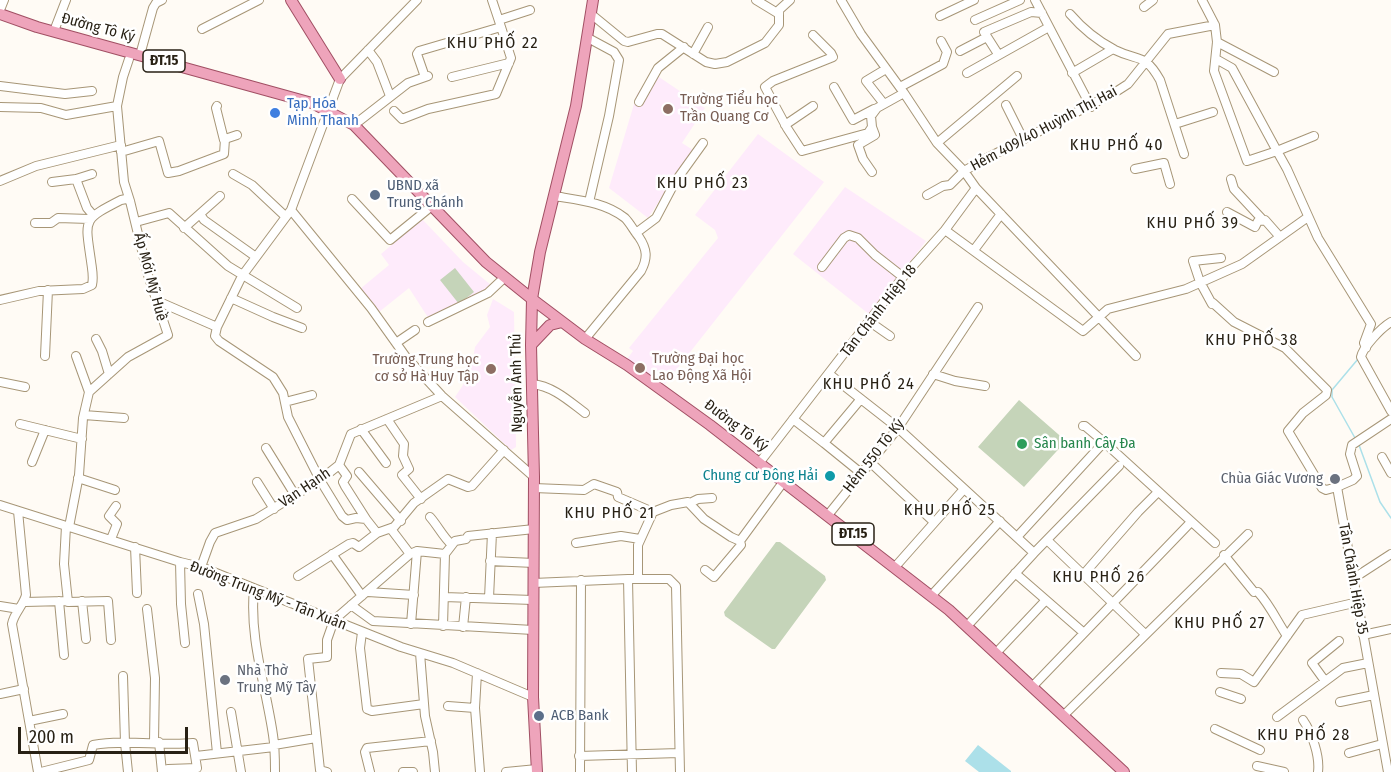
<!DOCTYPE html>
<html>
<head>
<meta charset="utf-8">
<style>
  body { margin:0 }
  #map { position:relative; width:1391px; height:772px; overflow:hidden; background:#fffbf5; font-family:"Fira Sans Condensed",sans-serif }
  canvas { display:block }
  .scale { position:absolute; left:18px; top:727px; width:170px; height:27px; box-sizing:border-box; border:3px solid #282115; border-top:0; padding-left:8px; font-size:18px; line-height:21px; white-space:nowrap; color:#282115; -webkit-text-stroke:4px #fff; paint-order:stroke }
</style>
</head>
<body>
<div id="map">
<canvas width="1391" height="772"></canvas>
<div class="scale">200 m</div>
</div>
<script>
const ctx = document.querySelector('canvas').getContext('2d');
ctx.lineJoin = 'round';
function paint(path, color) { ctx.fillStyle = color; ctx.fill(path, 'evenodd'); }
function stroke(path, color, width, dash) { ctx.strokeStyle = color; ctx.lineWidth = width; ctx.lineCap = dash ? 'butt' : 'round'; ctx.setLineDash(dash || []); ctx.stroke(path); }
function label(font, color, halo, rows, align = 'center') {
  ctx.font = font + ' "Fira Sans Condensed",sans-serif'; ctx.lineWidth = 5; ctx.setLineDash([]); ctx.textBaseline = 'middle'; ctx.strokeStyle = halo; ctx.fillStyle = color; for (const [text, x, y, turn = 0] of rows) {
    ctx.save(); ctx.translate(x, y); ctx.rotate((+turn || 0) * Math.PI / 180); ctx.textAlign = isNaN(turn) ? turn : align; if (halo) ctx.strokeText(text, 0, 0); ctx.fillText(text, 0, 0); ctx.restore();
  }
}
const education = new Path2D(`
  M653 73 705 108 682 143 693 150 648 218 609 188 637 94Z
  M758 134 824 182 665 384 627 359 633 351 629 348 718 238 715 230 695 215Z
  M845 187 926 241 870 315 793 254Z
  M422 219 463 262 491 285 487 291 429 319 409 288 379 312 360 289 389 265 381 254Z
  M493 299 514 312 516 447 511 450 455 397 463 385 467 376 465 359H473L475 347 490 327 487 315Z`);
const green = new Path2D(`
  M455 268 474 292 459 304 440 280Z
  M1019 400 1066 441 1024 487 978 447Z
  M776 542H780L825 576 826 580 775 649H772L725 616 724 612Z`);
const water = new Path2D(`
  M978 745 1011 771V772H979L965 761Z`);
const stream = new Path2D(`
  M1371 334 1383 323
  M1355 438 1332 397V390L1358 359
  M1359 445 1380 502 1391 518`);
const minor = new Path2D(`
  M756 0 779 14
  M841 0 861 34 904 93 937 143 964 171 976 188 1136 356
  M1035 0 1091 107
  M1202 0 1215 25 1217 42 1214 71 1247 161 1277 151 1287 169 1318 238 1371 324 1364 343 1366 348
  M1144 7 1153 0
  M0 10 4 0
  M591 14 624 41 628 42 657 34H662L706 62 715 64 727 62 765 43 779 25V10L790 0
  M1070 14C1082 28 1098 41 1115 50 1139 62 1144 52 1160 80L1184 154
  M940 16 974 0
  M499 20 530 10
  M975 20 1020 0
  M202 29 259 0
  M54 31 66 0
  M813 35 831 53 833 57 773 81 765 87 787 128 802 151 868 133 872 127 871 116 877 108 904 93
  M588 38 614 52 619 60 609 116 589 202
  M1217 42 1274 72
  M368 50 377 62 390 96
  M960 51 987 37
  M693 54 708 27
  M998 54 984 32 1031 12 1042 13
  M140 55 153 8 156 3 162 0
  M1216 59 1232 68 1277 151 1314 136
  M967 73 1049 27
  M1072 73 1113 49
  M425 77 417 54 419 51 501 27 492 0
  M452 77 509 63
  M0 86 65 94 92 91
  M834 87 853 120 874 109
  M900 87 943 64 947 52 941 41
  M639 102 658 68 684 47
  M884 104 866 81 886 69
  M1006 105 1023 139
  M217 106 216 108 224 140
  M0 107 41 108 66 115 117 106
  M394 111 402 119 428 109 496 94 511 58 501 27
  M1175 124 1213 112
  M354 125 408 83 428 76
  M785 125 813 106
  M937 143 1017 76
  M121 152 159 141 168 173 179 171 224 154 225 139 237 135
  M1135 169 1164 163 1170 184
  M872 172 863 159 858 145 875 135 872 127
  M233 174 252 185 285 216
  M76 179 92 174
  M1231 179 1234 189 1262 219
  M0 181 36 166 121 145
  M52 182 76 179 87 208 93 215
  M927 195 943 186 950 185 964 171 985 159 1114 93 1128 84 1168 34 1215 25
  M554 196C578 200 605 202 625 218 630 223 634 231 639 237 647 249 648 258 641 271L585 339
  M352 199 390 240 433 205
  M291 210 371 308 406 357 442 396 534 477
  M1227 212 1255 227 1258 221 1265 220 1280 237
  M200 214 204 220 256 257
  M136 222 169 213 228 266 297 308
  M35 223H51L58 218 89 219
  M184 228 220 196
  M945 230 1083 331 1108 309 1186 289 1242 264 1308 217
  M636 233 656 218 675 182 703 143
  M974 250 1001 214
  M1221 258 1193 261 1200 282 1212 304 1213 303 1234 322 1285 348 1327 390 1326 395 1303 413 1288 431 1322 488 1326 490 1337 487
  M822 267 844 238 849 235 858 238 875 255 903 277
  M231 298 273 317 302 328
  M0 300 39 291 83 289 92 285C94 277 92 269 91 261 85 219 82 220 121 200L126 199 130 201
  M155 300 217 327
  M428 322 488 293 505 277
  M870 322 890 336
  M1391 322C1381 328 1363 347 1361 357L1391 411
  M96 339 102 351 109 374
  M396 343 415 330
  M45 356 48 290
  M76 356 89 392
  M829 374 898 428 1034 553
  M933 374 955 381 985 386
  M0 382 25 387
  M532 384C553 386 569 401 585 413
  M285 402 312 395
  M84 415 124 418
  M387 419 404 444 403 456 409 469 402 475 421 499
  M793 419 824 443 860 400
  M20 424 82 439
  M1083 426H1085L1104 442 1215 543
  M361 429 386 463
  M824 443 861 473
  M266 448 295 495
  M1382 457 1391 473
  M32 462 45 430
  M760 462 903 277 945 230 976 188
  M870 462 934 522
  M339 465 347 476 343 482 345 486 366 519
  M359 472 401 521
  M78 478 115 490
  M257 482 274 509
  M534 488 584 490 594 484 617 492 618 497 653 512
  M690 503 698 499 712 498
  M0 505 180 562 201 567 401 647 453 663 533 697
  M18 511 26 595C23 606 14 613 12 624L38 772
  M828 515 898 428 978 307
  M430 517C438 526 443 537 452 545
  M66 526 64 564 68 602 108 601 111 640
  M69 527 79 475 83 418 89 392 128 357 168 335 148 275 130 201 124 182 117 106 123 77 129 59
  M391 529 410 554
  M377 533 366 519 356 518 347 520 342 516 320 480 288 417 283 393 273 377 219 341 215 336 217 327 242 276 291 210 340 79 417 0
  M1017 537 1104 442
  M111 539 117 524 109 516 116 506
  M1047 540 1145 634
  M576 543 621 536 640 539
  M135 547 137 593
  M332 554 362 596
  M445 554 455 541 466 539 468 536 534 529
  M1224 555 1254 592
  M490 561 534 563
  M180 562 181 604 185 643
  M201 567 210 542 215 533 256 519 320 480 339 465 351 434 442 396
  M895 567 964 489
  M705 570 714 577 741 545 740 541
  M1015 573 1084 633
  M1083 575 1138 512 1158 492
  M298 576 349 544 353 543 359 547 377 533 394 527 414 503 448 479 468 487 472 486 504 450
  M1354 578 1391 554
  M638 579V545L653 512 671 505 688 502 704 519 731 537 740 541 784 481
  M533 583 628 579
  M254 589C249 638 266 687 273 735 275 747 275 760 275 772
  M368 592 414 595
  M1258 592C1270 605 1277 621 1287 636
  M198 594 204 624 217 753
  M931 596 1000 521
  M444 597 533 600
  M489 598 492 533
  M59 601 64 655
  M82 601 86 639
  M25 602 65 601
  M351 605 373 621 533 630
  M0 606 19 609
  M147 609 155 678 154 742
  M411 624 417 551
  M968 625 1034 553 1119 466
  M443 626 445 554
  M463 627 466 597
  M362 632 360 648 367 709 372 711 424 704
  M1363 635 1391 629
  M997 652 1046 600
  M420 653 425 716 433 752 435 772
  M1221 673 1241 674 1254 682 1302 615 1358 602
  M123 676 125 743 128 772
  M1325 681 1312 663 1339 641
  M1033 686 1190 523
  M1220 692 1241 699
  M0 694 24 689
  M1340 702 1374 695
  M448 706 475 708 480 772
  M475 708 477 673
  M231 712 241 772
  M1063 716 1248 534
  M1277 717 1343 668 1368 663
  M1303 720C1312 733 1320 756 1318 772
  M29 721 63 714
  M1215 729 1260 750
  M159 742 162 772
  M274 745 316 738
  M1349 753 1382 744
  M196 756 274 747
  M579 756 679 753
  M1257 766 1284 772
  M41 772 89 760 93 745C126 739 160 746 193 743L197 768 168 769
  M327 772 320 770 308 659 327 657V640L334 620 410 554 417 551 445 554
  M370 772 365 752 367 748 431 741
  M403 772H413
  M506 772 537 769
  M580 772 581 580
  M632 772 628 579H669L676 586 680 772
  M1388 772 1337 487 1353 480 1357 476 1350 454 1352 445 1391 419`);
const major = new Path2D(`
  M291 0 340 79
  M0 14 37 27 312 103 354 125 486 262 532 299 585 339 627 365 710 425 949 610 1124 772
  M531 345 550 325 562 322
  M537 772 533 697 534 477 531 345 532 299 540 252 576 106 593 0`);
const markers = [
  [668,109,6,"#8d6e63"],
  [275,113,6,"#3f7fe0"],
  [375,195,6,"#5c6f8a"],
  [640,368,6,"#8d6e63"],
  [491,369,6,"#8d6e63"],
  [1022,444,6,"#2e9e5b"],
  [830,476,6,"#0f9aa8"],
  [1335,479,6,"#6b7280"],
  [225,680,6,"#6b7280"],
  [539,716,6,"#5c6f8a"]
];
const shields = [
  [164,61,42],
  [853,534,42]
];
const shieldNames = [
  ["ĐT.15",164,61],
  ["ĐT.15",853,534]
];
const streetNames = [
  ["Đường Tô Ký",98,28,15],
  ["Hẻm 409/40 Huỳnh Thị Hai",1044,129,-28],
  ["Ấp Mới Mỹ Huề",150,277,75],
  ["Tân Chánh Hiệp 18",879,311,-52],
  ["Nguyễn Ảnh Thủ",517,383,-91],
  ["Đường Tô Ký",736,426,37],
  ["Hẻm 550 Tô Ký",874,456,-52],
  ["Vạn Hạnh",305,488,-34],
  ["Tân Chánh Hiệp 35",1353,579,80],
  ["Đường Trung Mỹ - Tân Xuân",268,596,21]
];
const educationNames = [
  ["Trường Tiểu học",680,100],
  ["Trần Quang Cơ",680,117],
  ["Trường Đại học",652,359],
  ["Lao Động Xã Hội",652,376],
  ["Trường Trung học",479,360,"right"],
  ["cơ sở Hà Huy Tập",479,377,"right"]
];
const shopNames = [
  ["Tạp Hóa",287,104],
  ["Minh Thanh",287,121]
];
const serviceNames = [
  ["UBND xã",387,186],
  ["Trung Chánh",387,203],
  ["ACB Bank",551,716]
];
const leisureNames = [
  ["Sân banh Cây Đa",1034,444]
];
const cultureNames = [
  ["Chung cư Đông Hải",818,476]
];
const worshipNames = [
  ["Chùa Giác Vương",1323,479],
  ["Nhà Thờ",237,671,"left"],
  ["Trung Mỹ Tây",237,688,"left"]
];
const neighbourhoodNames = [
  ["KHU PHỐ 22",493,44],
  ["KHU PHỐ 40",1117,146],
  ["KHU PHỐ 23",703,184],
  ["KHU PHỐ 39",1193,224],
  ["KHU PHỐ 38",1252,341],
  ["KHU PHỐ 24",869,385],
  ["KHU PHỐ 25",950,511],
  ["KHU PHỐ 21",610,514],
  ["KHU PHỐ 26",1099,578],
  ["KHU PHỐ 27",1220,624],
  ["KHU PHỐ 28",1304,736]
];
paint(education, '#feebfb');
paint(green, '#c5d4b9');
paint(water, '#ace0e9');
stroke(stream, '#ace0e9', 1.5);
stroke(minor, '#a79677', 10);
stroke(major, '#a14f63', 12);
stroke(minor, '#fff', 8);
stroke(major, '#eea4bb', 10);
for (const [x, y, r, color] of markers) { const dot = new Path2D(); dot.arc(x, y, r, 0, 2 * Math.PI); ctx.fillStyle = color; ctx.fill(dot); stroke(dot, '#fff', 2); }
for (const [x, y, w] of shields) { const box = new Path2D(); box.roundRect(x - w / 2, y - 11, w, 22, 4.5); ctx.fillStyle = '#fff'; ctx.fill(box); stroke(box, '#282115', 1.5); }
label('bold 14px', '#282115', null, shieldNames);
label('15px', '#282115', '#fff', streetNames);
label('15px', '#785e54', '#fff', educationNames, 'left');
label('15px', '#366cbe', '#fff', shopNames, 'left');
label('15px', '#4e5e75', '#fff', serviceNames, 'left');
label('15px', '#27864d', '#fff', leisureNames, 'left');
label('15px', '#0d838f', '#fff', cultureNames, 'right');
label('15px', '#5b616d', '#fff', worshipNames, 'right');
ctx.letterSpacing = '1.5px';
label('16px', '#282115', '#fff', neighbourhoodNames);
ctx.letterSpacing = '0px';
</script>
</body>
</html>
